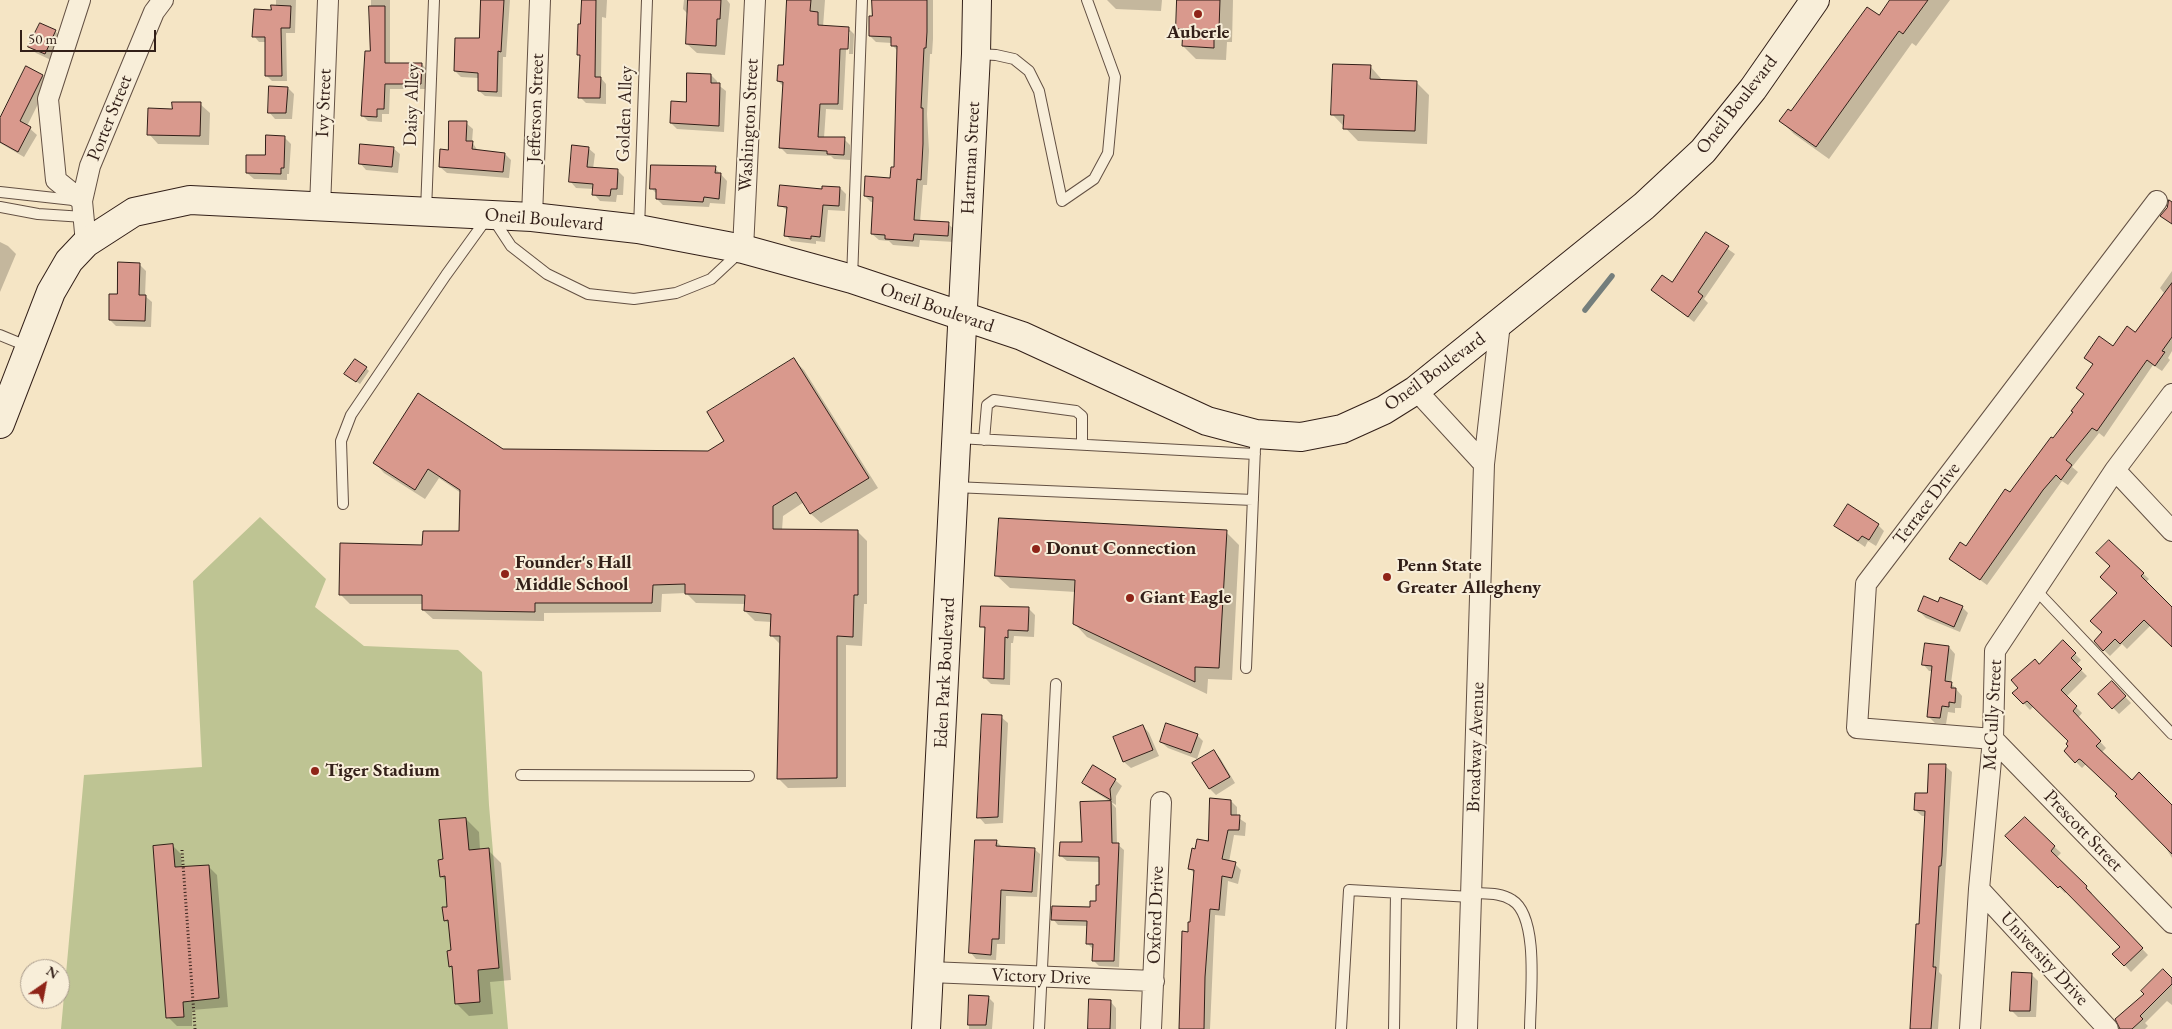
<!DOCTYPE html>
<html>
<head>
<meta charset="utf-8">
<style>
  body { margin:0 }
  #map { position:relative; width:2172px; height:1029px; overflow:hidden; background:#f5e5c5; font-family:"EB Garamond",serif }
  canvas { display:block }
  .north { position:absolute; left:20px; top:959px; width:50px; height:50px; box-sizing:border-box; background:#f8eed9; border:1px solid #a99b8c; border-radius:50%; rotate:33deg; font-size:14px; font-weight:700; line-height:20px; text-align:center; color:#321f18 }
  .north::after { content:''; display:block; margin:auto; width:18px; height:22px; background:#8f2418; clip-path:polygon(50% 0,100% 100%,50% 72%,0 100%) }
  .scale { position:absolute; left:20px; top:30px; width:136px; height:22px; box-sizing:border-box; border:2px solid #321f18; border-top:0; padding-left:6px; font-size:15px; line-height:18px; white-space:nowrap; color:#321f18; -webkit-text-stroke:4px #f8eed9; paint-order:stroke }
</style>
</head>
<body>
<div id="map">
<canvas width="2172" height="1029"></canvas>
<div class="north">N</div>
<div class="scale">50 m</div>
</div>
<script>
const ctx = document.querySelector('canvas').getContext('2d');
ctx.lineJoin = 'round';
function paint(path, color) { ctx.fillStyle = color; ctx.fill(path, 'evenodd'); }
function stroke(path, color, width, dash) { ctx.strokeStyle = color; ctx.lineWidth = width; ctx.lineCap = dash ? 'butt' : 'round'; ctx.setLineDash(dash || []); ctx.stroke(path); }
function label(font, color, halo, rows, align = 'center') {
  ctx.font = font + ' "EB Garamond",serif'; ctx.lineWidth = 4; ctx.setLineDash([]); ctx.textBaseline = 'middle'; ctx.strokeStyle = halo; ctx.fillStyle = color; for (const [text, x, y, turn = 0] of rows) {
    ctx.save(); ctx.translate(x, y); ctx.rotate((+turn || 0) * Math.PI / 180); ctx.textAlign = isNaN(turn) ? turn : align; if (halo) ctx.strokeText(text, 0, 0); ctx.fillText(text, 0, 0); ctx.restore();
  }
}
const green = new Path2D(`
  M260 517 326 579 315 607 364 646 458 650 482 672 489 805 508 1029H61L84 775 202 767 193 581Z`);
const shadow = new Path2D(`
  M276 0H296L295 33H286L287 81H272L266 75V42H259L254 36 276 6Z
  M371 0H390V64H422L427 70V89H390L389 114H382V122L368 121 363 116 371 52Z
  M481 0H510L506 57H503L502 97 485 96 479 91V78L461 77 455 71 480 39Z
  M583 0H607L606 18 602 17 601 78 606 84V104L586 103 580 97 581 57 578 55Z
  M684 0H727L730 4 725 55 697 53 687 44 689 15 683 9Z
  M786 0H825L823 27 848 28 854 34 853 54H849L850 32H847L843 110 826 109 824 138 844 139 850 145V160L834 159 831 156 787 154 781 148 784 87 778 81 785 66 788 2Z
  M894 0H933V39L932 54H930L927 114 929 151 927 185H923L920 222 948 224 955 230 954 242 920 240 919 247 893 245 889 241 879 240 872 234 874 202H871L865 196 891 179 895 168 898 51 892 45V43L876 42 870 36Z
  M1107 0H1162L1161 11 1116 9Z
  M1179 0H1233L1232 42H1227L1226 60 1196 59 1183 46 1184 35 1177 28Z
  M1891 0H1950L1916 46 1912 43 1829 159 1794 134 1781 121 1792 113 1879 17Z
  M55 31 61 37 51 60 36 53 30 47Z
  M1370 66 1383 81 1416 82 1429 95 1427 144 1358 141 1332 114Z
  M711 75 717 81V84L726 91 724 132 677 129 671 123Z
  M43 76 49 82 27 126 37 135 24 157 0 143V121Z
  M288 88 294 94 292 119H275L269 112Z
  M200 104 210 113 209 145 158 144 149 134 173 110Z
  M466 123 473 129 472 142 478 151 505 154 511 160 509 178 447 173 440 167Z
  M285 138 291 144 289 174H287V180L254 179 247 173Z
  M393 148 400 154 398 173 366 170 360 163Z
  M588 148 595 154 593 169 618 171 624 177 623 195H617L616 202 600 201 594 194V189L576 188 570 181Z
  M715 168 727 181 725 204 710 203 709 207 663 205 657 199V194L651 188Z
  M823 187 840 188 846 194 845 211 828 210 825 242 816 241V244L791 241 786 235 788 211 780 205 823 190Z
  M1706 234 1735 254 1704 299 1708 303 1694 322 1653 290 1673 284Z
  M0 242 8 246 16 254 0 292Z
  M139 264 146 271 145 296 152 302 151 327 116 326 110 320 118 295Z
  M2172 271V351L2168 358 2170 360 2162 371 2153 365 2104 437 2099 433 2072 467 2078 472 2068 485 2062 481 1987 585 1951 558 1966 548 2075 412 2085 395 2094 365 2085 358 2113 348 2135 334 2164 293 2160 288Z
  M794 360 804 370 878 488 821 523 811 514 804 502 783 516 782 530 857 531 867 541V604H864L862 646 846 645V787L788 788 778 778 781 645 772 636V622L755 621 745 611 746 604 696 603 686 593 662 594 661 612 544 613V621L433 619 423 610V604H350L340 594 424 546 460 533 461 493 439 478 425 499 384 473 375 463 502 450 708 452 726 441Z
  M366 368 369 371 360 384 349 377Z
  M1878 525 1884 531 1876 546 1868 541 1865 547 1835 526Z
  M1226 532 1239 545 1232 680 1208 679 1207 694 1087 637 1074 623 1076 592 1010 588 996 575Z
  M2109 541 2149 579 2146 582 2172 609V646L2151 625 2127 649 2122 644 2110 656 2095 641 2104 632 2119 594 2111 566Z
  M1962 607 1968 613 1960 632 1926 618 1919 611Z
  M1028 608 1035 615 1034 637 1014 636 1013 643H1011L1010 685 991 684 985 678 986 631 982 626Z
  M2063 642 2081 660 2076 665 2087 676 2066 697 2082 713 2078 718 2106 748 2101 753 2132 782 2172 806V858L2164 845 2119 794 2089 765H2085L2082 768 2065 751 2070 746V742L2034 706 2030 710 2014 693Z
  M1949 647 1955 654 1951 683 1962 696 1961 708H1955V713L1948 712 1946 724 1935 723 1929 717 1933 671H1929L1923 664Z
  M2112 683 2131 703 2119 714 2100 694Z
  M1001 717 1008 723 1003 823 985 824 979 817Z
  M1143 726 1149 733 1159 756 1131 768 1124 762 1115 738Z
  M1197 735 1203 741 1197 759 1168 748 1161 742Z
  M1213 751 1220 758 1235 783 1216 795 1210 789 1194 763Z
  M1945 766 1952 772 1939 972 1942 975 1938 1029H1911L1921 925 1926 816H1922L1915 810 1928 795Z
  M1115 780 1122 786 1116 796V805L1090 789 1083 783Z
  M1231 801 1237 807V817L1246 823 1245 836 1234 835 1229 862 1235 864 1241 870 1238 884 1228 881 1225 916 1215 915 1210 1029H1181L1195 874 1189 868 1196 850 1209 843Z
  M1111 802 1116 808 1117 844 1124 850 1119 967 1099 966 1093 960 1094 950 1087 943 1088 926 1058 925 1053 919 1091 909 1097 902 1100 886V862L1067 861 1061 856 1083 843 1081 803Z
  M466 819 479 832 480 850H488L501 863 511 980 490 982 493 1014 469 1016 456 1003 454 970 450 966 452 951 450 925 445 920 448 908 446 881 441 876 444 861Z
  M2025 819 2061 853 2056 858 2092 893 2091 895 2148 955 2131 972 2114 954 2122 947 2067 891 2065 893 2007 836Z
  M996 841 1002 847 1034 849 1040 854 1037 897 1006 896 1005 944H997L996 960 976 959 971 953Z
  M173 846 181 854 182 868 208 866 217 875 228 1007 192 1010V1026H177L168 1017Z
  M2031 974 2038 981 2036 1017H2018L2011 1010Z
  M2172 980V1005L2167 1001 2145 1023 2148 1026 2145 1029H2121Z
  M970 997H988L994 1003 992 1029H969Z
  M1110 1001 1116 1008V1029H1089Z`);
const stream = new Path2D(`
  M1585 310 1612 276`);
const building = new Path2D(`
  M481 0H504L501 52 498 51 497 92 478 91V73L454 71 455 38H479Z
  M582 0H596L595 77H601L600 98H578L580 55H577L578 24H580Z
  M688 0H721L720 19H717L716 46 686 44Z
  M787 0H811L810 11 818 12V25L849 27 848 49H840L838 104H820L818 137H845L844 155 827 154V151L779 148 783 82 777 81 778 65H783Z
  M872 0H927V32L926 48H924L921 108H923V144L921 180 917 179 914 220 949 222 948 236 914 234 913 241 885 239V235L871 234 873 197 864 196 865 176 890 178 891 167H894L897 46H891V37L869 36V16H872Z
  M1177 0H1220L1219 29H1214V48L1182 46 1183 29H1176Z
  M1890 0H1928L1903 34 1899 31 1816 147 1779 121 1788 109 1791 111 1867 7 1879 15Z
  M271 5 291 6 290 28H281L282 76H265V37H252L254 9 271 10Z
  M369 6H385V63H422L421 84H385L384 109H377V117L361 116 365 51H370Z
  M40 23 56 30 45 54 28 47Z
  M1333 64 1371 65 1370 79 1417 81 1415 131 1343 129 1344 115H1331Z
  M26 66 43 75 20 121 31 127 18 152 0 142V118Z
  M687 73 711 74V83H720L719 126 670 123 671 101 686 102Z
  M269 86 288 87 286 113H268Z
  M172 102H201L200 136 147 135 148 108 172 109Z
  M449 121H467L466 141H473L472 149 505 153 503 172 439 167 440 149 448 150Z
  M266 135 285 136 284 168H281V174L246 173V155H265Z
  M360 144 394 147 392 167 359 164Z
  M572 145 589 147 587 167 618 169 617 189H611L610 196 592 195 593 184 569 182Z
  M651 165 716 166 715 173H721L719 199 704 197 703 202 656 199V189H650Z
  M780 185 822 189V186L840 187 839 206 823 205 820 237 811 236V239L784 236 787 207 778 206Z
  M2169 200 2172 202V224L2160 216 2167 208Z
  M1706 232 1729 246 1698 292 1703 296 1688 317 1651 290 1662 275 1672 282Z
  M118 262 140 263 139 295H146L145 321 109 320V294H117Z
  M2172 283V337L2162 351 2165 352 2155 366 2147 360 2097 431 2092 428 2066 460 2072 465 2061 480 2056 475 2043 490 1980 580 1949 559 1960 542 1966 546 2005 489 2010 492 2051 437 2053 438 2073 412 2071 411 2084 394 2076 388 2093 364 2084 358 2099 336 2113 346 2127 326 2135 332Z
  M794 358 869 478 810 514 796 492 773 506V529L858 530V595H854L853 637 837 636V778L777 779 780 636H770L771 614 744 611 745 595 685 594V584L653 585 652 603H535V612L422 610V595H339L340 543 422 545 423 531H459L460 490 428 469 415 490 373 463 418 393 503 449 708 451 724 441 707 412Z
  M355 359 367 367 356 382 344 374Z
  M1848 504 1879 524 1869 540 1862 536 1858 541 1834 526Z
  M999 518 1227 530 1219 668 1195 667V682L1073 624 1075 580 995 576Z
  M2109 540 2144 573 2141 576 2172 607V647L2144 620 2120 644 2115 639 2103 651 2094 641 2102 632 2090 621 2117 593 2100 577 2110 566 2096 553Z
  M1924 596 1938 602 1940 597 1963 606 1954 627 1918 611Z
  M981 606 1029 607 1028 631 1008 630V638L1005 637 1004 679 983 678 985 627H980Z
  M2063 640 2076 653 2071 658 2082 669 2061 690 2077 706 2073 711 2101 741 2096 746 2132 780 2139 772 2172 805V854L2115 796 2117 794 2081 760 2079 759 2075 763 2064 751 2068 746 2066 744 2068 741 2027 701 2023 704 2012 693 2018 688 2011 680 2035 659 2039 664Z
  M1925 643 1949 646 1945 681 1952 682 1951 688H1956L1955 703 1949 702V707L1942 706 1940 718 1927 717 1932 666 1922 665Z
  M2112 681 2126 696 2112 709 2098 694Z
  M982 714 1002 715 998 817 977 818Z
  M1166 723 1198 734 1191 753 1160 742Z
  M1143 725 1153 750 1123 762 1113 737Z
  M1214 750 1230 777 1209 789 1192 763Z
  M1929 764H1946L1942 856 1941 866H1939L1933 967H1936L1931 1029H1910L1916 924H1919L1925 811 1914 810 1915 793H1927Z
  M1093 765 1116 779 1110 789 1111 800 1082 783Z
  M1210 798 1231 800V815H1240L1239 830H1228L1222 859 1236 862 1232 878 1222 876 1219 910 1210 909 1205 977 1204 1029H1179L1182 931 1188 932V922H1190L1194 870 1188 869 1192 848 1195 849 1197 839 1208 841Z
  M1111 801 1112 843H1119L1114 961H1092L1093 944H1086L1087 921 1051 920 1052 906 1090 907V901H1096V885H1099V857L1059 856 1060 842H1082L1080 802Z
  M2025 817 2055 846 2051 851 2087 886 2086 888 2143 948 2124 966 2112 954 2120 947 2060 886 2058 888 2005 836Z
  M466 818 469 850 489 848 499 968 478 970 480 1002 455 1004 452 966 449 967 447 951 451 950 448 920 444 921 442 907H447L445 876 440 877 438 860 443 859 439 820Z
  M975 840H997L996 846 1035 848 1032 892 1001 890 999 939H992L991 955 969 953Z
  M173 844 175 867 209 865 219 998 183 1002 184 1017 166 1018 153 846Z
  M2163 969 2172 978V984L2140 1016 2143 1019 2132 1029H2120L2115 1019 2144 994 2141 991Z
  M2012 972 2032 973 2030 1011H2010Z
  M969 995 989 996 986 1025H968Z
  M1089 999 1111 1000 1110 1029H1088Z`);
const path = new Path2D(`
  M182 850 195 1029`);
const lane = new Path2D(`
  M977 54 996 55 1014 59 1029 71 1039 91 1062 201 1094 179 1108 153 1115 77 1087 0
  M0 192 73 200
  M0 207 38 214 84 217
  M426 211 434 0
  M639 229 647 0
  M852 279 862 0
  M0 335 29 347
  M957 438 1255 454
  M984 440 987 405 994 400 1076 411 1082 416V444
  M954 487 1253 500
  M343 504 341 441 351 415 446 275 490 214 511 246 547 274 588 294 634 299 676 293 711 279 741 251
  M2035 589 2172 734
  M1246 668 1255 448
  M521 775 749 776
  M1471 893C1485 894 1500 892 1512 900 1540 917 1530 999 1530 1029
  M1039 1029 1056 684
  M1341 1029 1349 890 1471 897
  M1394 1029 1396 893`);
const street = new Path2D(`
  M80 0 48 99 56 180 82 201
  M2157 201 1866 584 1857 728 1993 739 2172 923
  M320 207 328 0
  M532 217 540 0
  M86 243 82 201 90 166 154 12 163 0
  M743 249 755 0
  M1416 390 1484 464
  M2115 470 2172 531
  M1979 889 2108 1029
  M929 972 1154 981
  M1151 1029 1161 802
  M1467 1029 1484 464 1500 323
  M1970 1029 1979 889 1993 739 1995 651 2115 470 2172 394`);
const secondary = new Path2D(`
  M0 424 51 292 69 261 86 243 134 212 190 200 532 217 638 229 743 249 852 279 1022 336 1207 421 1256 434 1301 437 1342 429 1384 410 1416 390 1644 206 1703 151 1753 89 1815 0
  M926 1029 976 54 977 0`);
const markers = [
  [1198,14,5,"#8f2418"],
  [1036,549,5,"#8f2418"],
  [505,574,5,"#8f2418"],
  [1387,577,5,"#8f2418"],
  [1130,598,5,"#8f2418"],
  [315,771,5,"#8f2418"]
];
const poiNames = [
  ["Auberle",1198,33,"center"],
  ["Donut Connection",1046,549],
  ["Founder's Hall",515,563],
  ["Middle School",515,585],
  ["Penn State",1397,566],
  ["Greater Allegheny",1397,588],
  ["Giant Eagle",1140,598],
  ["Tiger Stadium",325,771]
];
const streetNames = [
  ["Ivy Street",324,103,-88],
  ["Daisy Alley",412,105,-88],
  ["Oneil Boulevard",1737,105,-52],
  ["Jefferson Street",536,108,-88],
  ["Golden Alley",625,114,-88],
  ["Porter Street",110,118,-68],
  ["Washington Street",749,125,-87],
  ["Hartman Street",971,158,-87],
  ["Oneil Boulevard",544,220,5],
  ["Oneil Boulevard",937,308,19],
  ["Oneil Boulevard",1435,372,-36],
  ["Terrace Drive",1927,504,-53],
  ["Eden Park Boulevard",945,673,-87],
  ["McCully Street",1993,715,-87],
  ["Broadway Avenue",1476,747,-88],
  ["Prescott Street",2083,831,46],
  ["Oxford Drive",1156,915,-88],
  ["University Drive",2044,959,47],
  ["Victory Drive",1041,977,2]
];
paint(green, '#bec493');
paint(shadow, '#0003');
stroke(stream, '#747e7c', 5.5);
paint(building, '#d9998d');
stroke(building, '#321f18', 1);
stroke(lane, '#635043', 12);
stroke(street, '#635043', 22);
stroke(secondary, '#321f18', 30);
stroke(path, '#321f18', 3, [1, 2.5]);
stroke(lane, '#f8eed9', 10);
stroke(street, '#f8eed9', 20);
stroke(secondary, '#f8eed9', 28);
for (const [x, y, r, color] of markers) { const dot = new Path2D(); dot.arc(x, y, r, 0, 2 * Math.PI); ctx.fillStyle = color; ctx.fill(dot); stroke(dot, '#f8eed9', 2); }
label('bold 19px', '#321f18', '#f8eed9', poiNames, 'left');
label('19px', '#321f18', '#f8eed9', streetNames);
</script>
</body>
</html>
